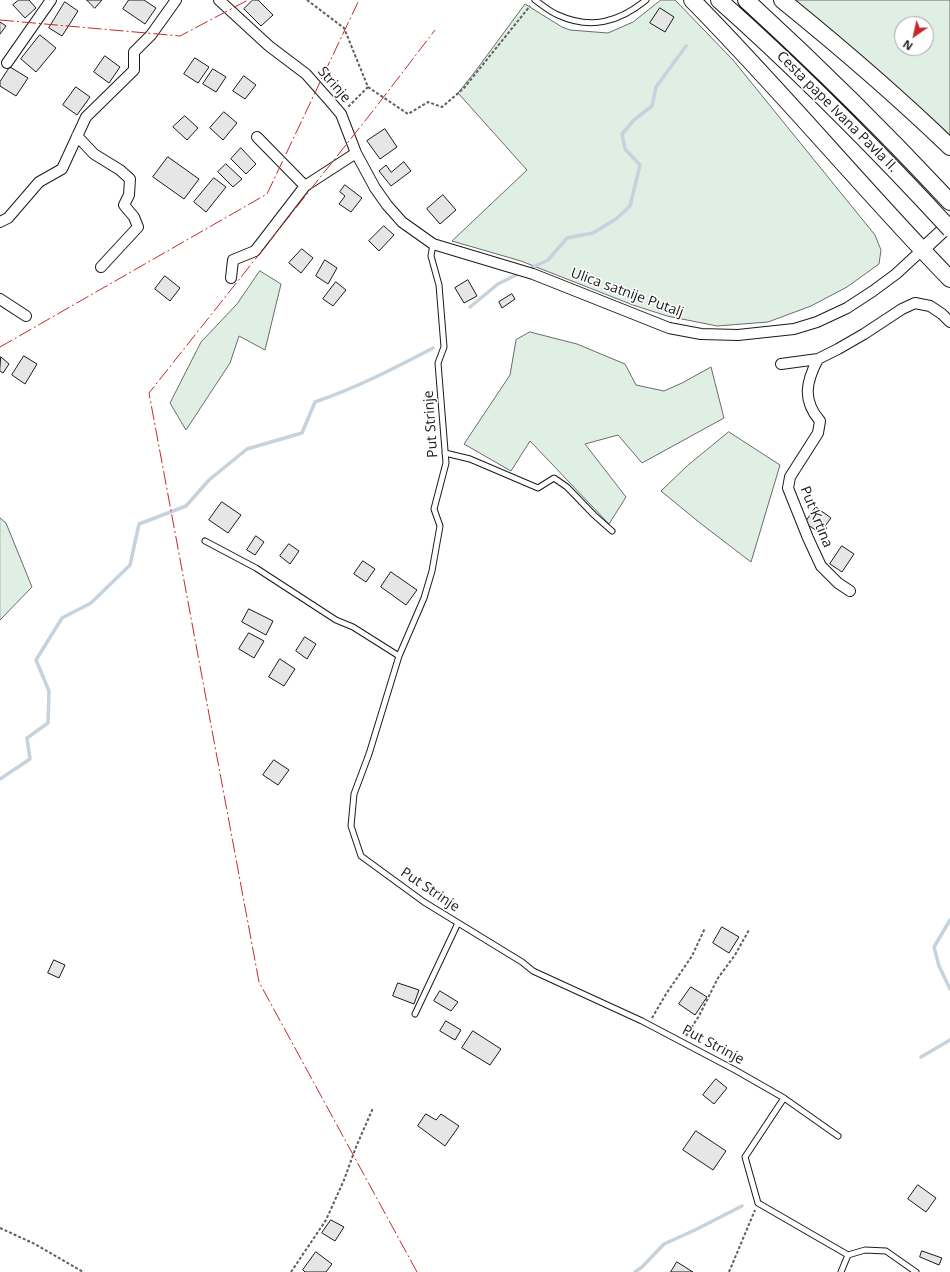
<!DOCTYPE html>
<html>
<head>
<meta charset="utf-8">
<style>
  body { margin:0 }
  #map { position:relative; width:950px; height:1272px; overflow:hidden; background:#fff; font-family:"Open Sans",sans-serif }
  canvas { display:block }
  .north { position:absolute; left:894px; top:16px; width:40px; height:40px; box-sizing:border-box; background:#fff; border:1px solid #a3a3a3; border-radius:50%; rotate:214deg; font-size:11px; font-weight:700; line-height:16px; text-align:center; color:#1a1a1a }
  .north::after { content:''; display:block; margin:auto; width:14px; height:18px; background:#c62828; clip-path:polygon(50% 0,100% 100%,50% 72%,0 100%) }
</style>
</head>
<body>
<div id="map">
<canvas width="950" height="1272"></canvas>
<div class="north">N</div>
</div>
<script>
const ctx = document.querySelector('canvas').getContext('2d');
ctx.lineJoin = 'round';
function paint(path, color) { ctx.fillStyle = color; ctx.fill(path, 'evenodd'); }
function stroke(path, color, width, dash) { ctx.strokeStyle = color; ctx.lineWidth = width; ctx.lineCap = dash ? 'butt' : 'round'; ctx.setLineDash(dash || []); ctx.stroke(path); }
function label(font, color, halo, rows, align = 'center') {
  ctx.font = font + ' "Open Sans",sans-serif'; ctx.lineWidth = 3; ctx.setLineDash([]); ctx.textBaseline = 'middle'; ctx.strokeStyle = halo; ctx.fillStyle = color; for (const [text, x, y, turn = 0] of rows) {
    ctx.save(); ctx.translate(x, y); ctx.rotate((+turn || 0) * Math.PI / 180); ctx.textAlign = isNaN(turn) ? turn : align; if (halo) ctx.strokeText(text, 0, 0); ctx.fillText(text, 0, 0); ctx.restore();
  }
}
const green = new Path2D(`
  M661 0H675L733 60 875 235 881 250 879 264 847 287 811 306 768 322 717 326 667 316 633 305 521 261 452 241 527 170 458 93 474 73 525 4 562 27 570 30 608 33 633 22Z
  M795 0H950V137L857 52ZM902 24H926V48H902Z
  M260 271 281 284 265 350 239 336 230 363 186 430 170 403 201 342 237 304Z
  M530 332 577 344 625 364 636 385 664 391 682 383 711 367 724 418 642 463 618 435 585 444 626 497 609 524 530 441 511 471 464 444 510 375 516 340Z
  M729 432 780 465 751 562 700 523 661 491 687 466Z
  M0 518 6 523 32 587 0 620Z`);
const stream = new Path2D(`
  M527 270 548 260 567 238 593 233 616 219 630 206 640 165 625 149 622 134 634 120 652 106 656 87 686 46
  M470 307 498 284 522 272
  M0 779 30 759 27 738 48 723 49 691 36 660 62 618 91 603 130 565 139 524 186 506 209 480 247 449 302 433 315 402C356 388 395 368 433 348
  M950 920 934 947 939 966 950 989
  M921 1057 950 1040
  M635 1272 642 1267 664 1244 695 1230 742 1206`);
const building = new Path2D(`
  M19 0H29L36 8 25 18 13 5Z
  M87 0H102L95 8Z
  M129 0H144L156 8 145 24 123 9Z
  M253 0H258L273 15 261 26 244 9Z
  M65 2 78 11 62 36 49 28Z
  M660 8 674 17 665 32 650 23Z
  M0 22 6 26 0 34Z
  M40 35 56 48 36 72 21 59Z
  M105 56 120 67 109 83 94 72Z
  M195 58 209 67 198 83 184 74Z
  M10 67 28 78 16 96 0 86V82Z
  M213 69 226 77 216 92 203 84Z
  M244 76 256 85 245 99 233 91Z
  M76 87 90 97 77 115 63 105Z
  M224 112 237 123 223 140 210 128Z
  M185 116 198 128 187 140 173 127Z
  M385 129 397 147 380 159 367 141Z
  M241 148 256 164 246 174 231 159Z
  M168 157 199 179 184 199 153 177Z
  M404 162 411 171 391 186 379 171 386 165 391 172Z
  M226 164 242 179 233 187 218 172Z
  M214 178 226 187 206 212 194 202Z
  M345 185 362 198 351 212 339 204 345 196 340 192Z
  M443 195 456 210 440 224 427 209Z
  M384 226 394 235 379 251 369 241Z
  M302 249 313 258 301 273 289 263Z
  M325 260 337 268 328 284 316 276Z
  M165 276 180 288 170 301 155 289Z
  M468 280 477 296 464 303 455 288Z
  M336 282 346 290 333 306 323 299Z
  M512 294 515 299 502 308 499 302Z
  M24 356 37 364 25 384 12 375Z
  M1 357 9 364 3 373 0 371Z
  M222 502 241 515 228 533 209 520Z
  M816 507 831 518 820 533 805 523Z
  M256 536 264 542 255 555 247 550Z
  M289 544 299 551 290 564 280 556Z
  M842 546 854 554 842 572 830 564Z
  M363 561 375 569 366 582 354 574Z
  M391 572 417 590 406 605 381 587Z
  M249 609 273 621 266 635 242 622Z
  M249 633 264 641 254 658 239 649Z
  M305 637 316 644 307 659 296 651Z
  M280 659 295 669 284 686 269 677Z
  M274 760 289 770 278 785 263 775Z
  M722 927 739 937 729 953 713 943Z
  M54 960 65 965 59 978 48 973Z
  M398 983 419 990 414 1004 393 996Z
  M691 987 707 997 695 1015 679 1004Z
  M440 991 458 1002 451 1011 434 1001Z
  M446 1021 461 1030 455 1040 440 1031Z
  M473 1031 501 1049 490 1065 462 1048Z
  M716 1079 727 1088 714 1104 703 1095Z
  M426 1114 436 1120 441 1114 459 1126 445 1146 418 1126Z
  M696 1131 726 1151 713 1170 683 1150Z
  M918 1185 936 1198 926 1212 908 1199Z
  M331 1220 344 1227 335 1241 322 1233Z
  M922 1251 942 1258 939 1265 920 1257Z
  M316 1252 332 1264 326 1272H305L303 1270Z
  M677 1262 693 1272H671Z`);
const path = new Path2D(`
  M307 0 344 28 368 87 348 107
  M368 87 408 114 428 102 442 107 464 88 530 6
  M652 1018 666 994 692 956 705 928
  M686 1036 699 1016 718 978 735 955 749 930
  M0 1228 35 1244 83 1272
  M291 1272 326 1220 344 1180 356 1147 373 1108
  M729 1272 755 1210`);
const service = new Path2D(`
  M535 0C542 5 550 12 558 15 591 30 619 22 646 0
  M433 244 431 256 439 285 444 347 438 363 446 463 434 509 440 526 432 571 424 598 399 656 369 754 354 794 351 826 361 856 424 902 522 962 533 971 642 1021 735 1070 784 1098 745 1157 758 1203 848 1255 865 1250 886 1251 916 1272
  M445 453 470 459 538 488 554 478 567 487 594 515 612 531
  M205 541 256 568 336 620 353 627 399 656
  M415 1014 458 923
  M784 1098 838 1136
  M841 1272 848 1255`);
const minor = new Path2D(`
  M219 0 269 46 306 74 329 100 341 114 356 153 375 188 387 205 402 222 433 244 533 274 669 328 701 334 738 335 794 329 817 322 847 308 873 291 896 274 922 250
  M7 63 51 0
  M77 136 94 154 120 170 130 179 129 195 124 205 134 217 138 227 101 267
  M257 137 305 186
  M0 222 8 218 39 182 62 169 86 117 134 70V52L151 35 176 0
  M231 278 233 260 255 251 305 186 356 153
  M0 299 26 316
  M818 359C806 382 802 400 820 421L818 433 790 477 788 488 808 538 821 566 838 583 850 591
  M781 364 818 359 838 349 864 334 902 309 915 303 930 306 942 314 950 322`);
const tertiary = new Path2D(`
  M922 250 950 224`);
const primary = new Path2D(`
  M692 0C781 90 862 188 950 279
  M719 0C790 63 858 131 923 200
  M746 0C817 65 885 132 950 202
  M782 0C840 47 896 95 950 147`);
const primaryBridge = new Path2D(`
  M923 200 950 229`);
const power = new Path2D(`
  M0 20 180 36 248 0
  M0 347 267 194 359 0
  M417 1272 259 982 149 393 376 107 435 30`);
const streetNames = [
  ["Strinje",334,85,49],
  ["Cesta pape Ivana Pavla II.",837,112,45],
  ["Ulica satnije Putalj",627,293,20],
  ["Put Strinje",431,424,-94],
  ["Put Krtina",816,517,68],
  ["Put Strinje",430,890,34],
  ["Put Strinje",713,1045,28]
];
paint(green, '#e0efe3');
stroke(green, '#6a6a6a', 1);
stroke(stream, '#c6d2dc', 3.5);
paint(building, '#e6e6e6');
stroke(building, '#1a1a1a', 1);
stroke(service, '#1a1a1a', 7);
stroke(minor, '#1a1a1a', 12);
stroke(tertiary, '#1a1a1a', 15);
stroke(primary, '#1a1a1a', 18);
stroke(path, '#5f5f5f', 2, [3, 2]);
stroke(service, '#fff', 5);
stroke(minor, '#fff', 10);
stroke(tertiary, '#fff', 13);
stroke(primary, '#fff', 16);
stroke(primaryBridge, '#1a1a1a', 18, []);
stroke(primaryBridge, '#fff', 16);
stroke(power, '#c62828', 1, [14, 3, 2, 3]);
label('14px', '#1a1a1a', '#fff', streetNames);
</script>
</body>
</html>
